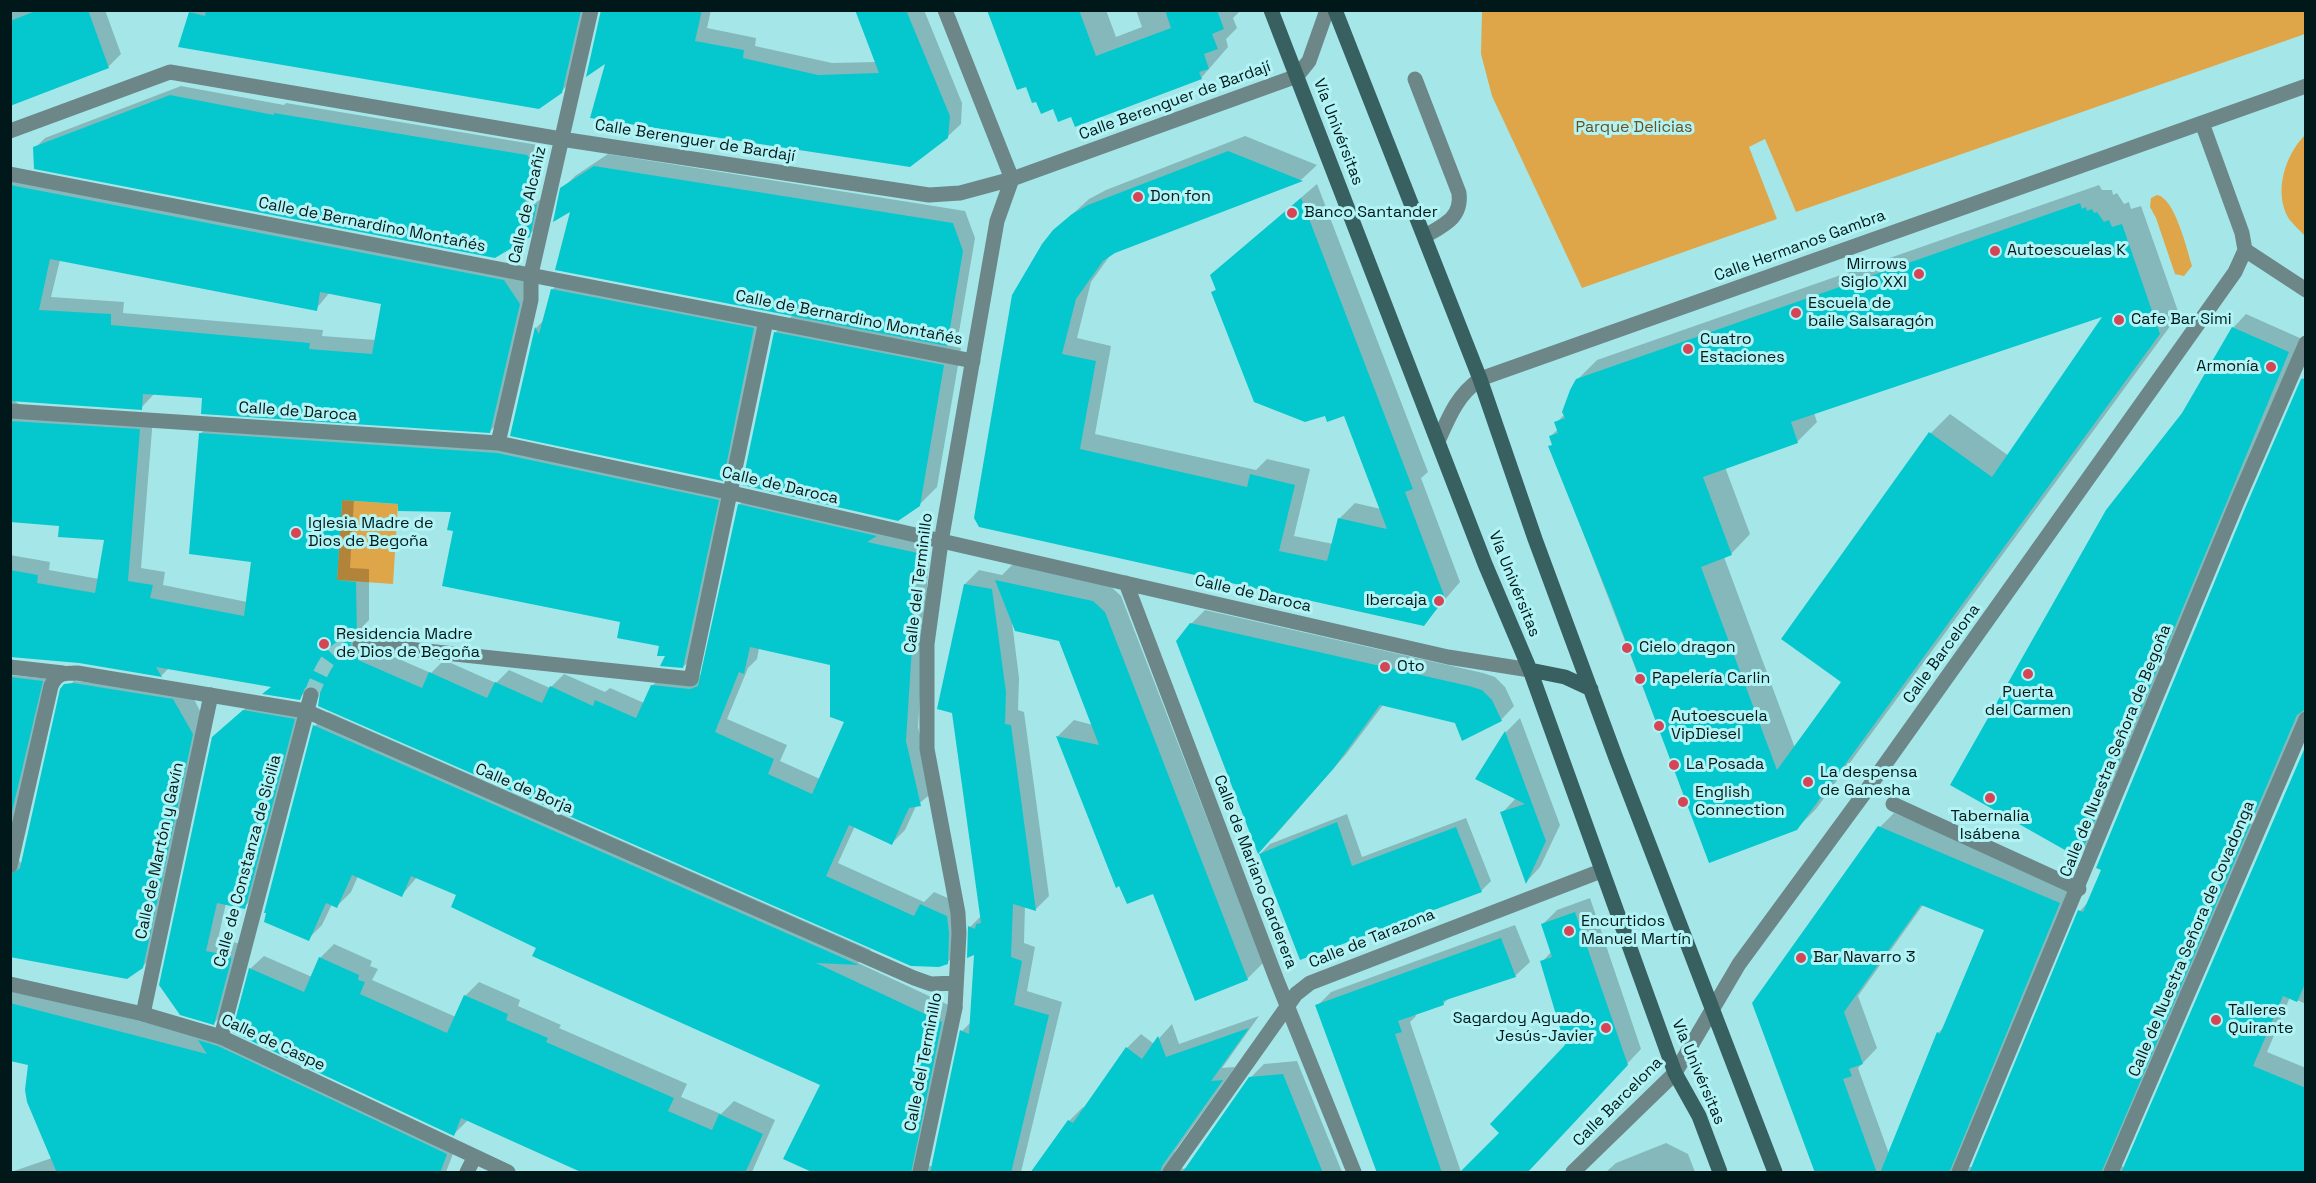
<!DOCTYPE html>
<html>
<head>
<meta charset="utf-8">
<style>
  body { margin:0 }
  #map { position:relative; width:2316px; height:1183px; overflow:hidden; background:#a5e7e9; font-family:"Space Grotesk",sans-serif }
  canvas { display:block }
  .frame { position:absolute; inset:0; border:12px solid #001819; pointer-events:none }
</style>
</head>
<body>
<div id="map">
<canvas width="2316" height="1183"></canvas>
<div class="frame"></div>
</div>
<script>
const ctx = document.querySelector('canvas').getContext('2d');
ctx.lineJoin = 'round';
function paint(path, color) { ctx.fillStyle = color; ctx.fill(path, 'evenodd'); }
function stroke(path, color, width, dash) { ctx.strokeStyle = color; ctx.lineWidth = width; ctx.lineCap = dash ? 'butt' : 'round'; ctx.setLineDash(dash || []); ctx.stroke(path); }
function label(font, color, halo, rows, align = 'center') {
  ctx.font = font + ' "Space Grotesk",sans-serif'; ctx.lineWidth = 6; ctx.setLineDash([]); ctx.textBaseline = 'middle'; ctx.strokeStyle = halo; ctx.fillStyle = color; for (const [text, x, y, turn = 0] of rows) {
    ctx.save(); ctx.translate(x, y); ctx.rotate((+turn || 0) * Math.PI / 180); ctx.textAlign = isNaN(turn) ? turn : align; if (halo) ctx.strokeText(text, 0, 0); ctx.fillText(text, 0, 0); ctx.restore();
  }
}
const green = new Path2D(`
  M2305 10V34L1796 212 1765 139 1749 147 1777 219 1582 288 1492 96 1481 54 1482 11Z
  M2305 135V236C2300 231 2294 225 2289 219 2273 193 2285 155 2305 135Z
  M2157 195C2175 198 2187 250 2192 266L2184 276 2175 274 2156 218 2150 207 2151 198Z
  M342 500 398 504 393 584 337 580Z`);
const shadow = new Path2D(`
  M10 10H105L121 54 108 67 10 104Z
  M191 10H590L574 78 561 92 180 45Z
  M602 10H711L707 28 756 38 755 46 832 63 877 62 857 10H924L962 103 961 124 947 137 607 60Z
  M989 10H1106L1116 37 1142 27 1136 10H1241L1233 18 1237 28 1226 39 1228 47 1201 78 1072 115 1037 100 1026 85Z
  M181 86 284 105 286 103 538 145 543 153 530 206 546 196 539 225 529 235 35 148 45 138Z
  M1245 136 1317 165 1302 179 1111 254 1091 282 1077 338 1111 346 1095 434 1256 470 1267 459 1310 469 1294 536 1333 544 1339 519 1355 503 1381 509 1345 414H1326L1213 292 1217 288 1211 275 1317 184 1428 472 1421 478 1460 582 1423 625 980 525 1054 231 1089 199 1106 190Z
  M608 154 965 211 975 238 959 332 946 345 961 348 937 487 919 505 775 333 793 315 572 209 562 189 575 176Z
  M10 169 518 267 532 290 503 418 490 431 203 397 154 394 141 408 14 400 23 408 153 417 141 568 165 572 163 585 247 602 252 561 200 434 214 421 511 440 731 487 696 654 683 667 667 655 661 645 622 621 455 530 453 511 400 502 354 499 350 568 369 569V620L364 625 363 634 370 640 371 647 431 673 444 660 496 683 509 670 550 688 564 674 605 692 610 688 644 703 653 685 666 672 703 675 739 505 752 492 930 540 918 727 933 792 916 806 905 830 892 843 855 826 838 863 924 902 934 892 959 903 960 949 947 963 322 693 313 685 299 698 273 685 169 668 161 676 10 643V555L50 562 49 570 99 579 106 539 60 525 10 521ZM60 260 316 309 330 292 383 303 376 340 322 336 323 330 123 313 124 302 51 297ZM759 648 832 664 846 721 820 779 780 761 787 745 727 719 748 668 757 659Z
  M2099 185 2102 190H2112L2113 195 2117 193 2124 204 2129 202 2131 209 2141 206 2179 314 1816 809 1796 829 1710 861 1550 447 1553 444 1551 436 1558 429 1556 423 1565 414 1577 380 1597 360ZM2106 314 2009 456 1950 414 1931 433 1783 638 1843 681 1795 748 1724 557 1731 554 1750 534 1725 467 1797 442 1817 422 1814 413Z
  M561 280 763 319 732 470 722 479 512 434 536 328 544 320 552 290Z
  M2246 314 2302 339 2092 843 2079 856 2183 414 2233 328Z
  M2306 377V712L2117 1163 2125 1168 2306 749V1004L2290 997 2267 1052 2306 1068V1172H1871L1753 1003 1880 827 1894 813 2073 888 1963 1159 1969 1167H1972L2080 911 2089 901ZM1923 905 1986 930 1945 1026 1938 1033 1889 1154 1858 1068 1877 1048 1858 996Z
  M1013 564 1109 585 1121 596 1263 963 1247 979 1154 892 1120 884 1116 886 1058 736 1074 720 1093 725 1060 640 1012 622 1019 678 1018 710 1024 712 1049 896 1036 909 1025 906 1024 943 1035 947 1027 991 1062 1002 1021 1172H818L822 1084 538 947 458 895 417 877 401 896 358 876 351 892 337 906 332 904 322 925 308 939 266 912 315 726 328 712 871 950 858 963 955 1008 927 1165 933 1167 962 1031 971 1022 976 953 969 955 970 927 982 915 965 584 979 570 1002 575Z
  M1205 610 1483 673 1495 677 1505 687 1514 706 1501 720 1456 721 1383 705 1347 753 1272 839 1191 624Z
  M10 675 52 679 14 856 22 864 61 695 74 681 139 688 187 686 205 720 156 953 142 967 10 951Z
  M256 699 306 707 256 895 244 907 226 903 218 939 242 944 226 1011 214 1023 181 1013 213 737Z
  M1520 718 1560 825 1540 867 1527 881 1502 813 1516 798 1477 778 1506 732Z
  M1347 814 1362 857 1466 818 1491 881 1481 891 1260 854 1270 844Z
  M1590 898 1641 1049 1526 1172 1501 1133 1567 1045 1542 962 1552 951 1542 925 1557 910Z
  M1515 925 1530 962 1515 976 1449 998 1443 1004 1415 1013 1416 1016 1410 1022 1461 1172H1379L1317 1006 1331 992Z
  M334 944 372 961 370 966 378 969 372 980 456 1017 465 996 479 982 520 1000 518 1006 561 1025 559 1028 687 1084 681 1097 721 1114 734 1101 775 1120 752 1172H586L468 1120 454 1134 250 969 264 956 312 977 320 958Z
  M10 988 203 1037 458 1141 446 1172H10V1170L11 1172 52 1158 29 1064 10 1059Z
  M1259 1016 1222 1068 1235 1067 1175 1151 1174 1161 1183 1169 1188 1167 1250 1078 1264 1064 1297 1061 1342 1172H1032L1069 1121 1083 1107 1085 1109 1127 1048 1141 1034 1154 1044 1172 1024 1179 1044Z
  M1666 1143 1688 1154 1695 1172H1606L1616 1163Z`);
const building = new Path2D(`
  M38 10H88L109 68 10 106V21Z
  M206 10H581L562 93 539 109 178 47 189 12 205 16Z
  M601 10H702L695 41 744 50 743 58 818 75 879 73 855 10H906L950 116 948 138 910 167 590 118 605 64 586 77Z
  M987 10H1079L1096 56 1171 28 1165 10H1217L1224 29 1212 34 1218 49 1204 54 1209 69 1199 72 1202 79 1075 127 1071 117 1058 122 1053 109 1041 114 1036 102 1032 103 1026 87 1017 90Z
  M170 95 274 115V113L527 155 534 164 522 214 537 204 530 237 495 258 34 169 33 147Z
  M1228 151 1303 181 1115 253 1103 261 1076 299 1062 354 1096 361 1080 449 1247 487 1250 474 1295 485 1279 551 1327 561 1338 518 1387 529 1344 416 1327 422 1325 416 1305 422 1254 402 1211 292 1216 290 1210 275 1301 198 1413 489 1405 492 1445 598 1424 626 979 527 974 518 1012 295 1042 244 1053 230 1072 214 1088 205Z
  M594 166 953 223 963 251 947 346 555 270 570 212 553 222 560 188Z
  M10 185 504 280 520 304 490 433 201 414 202 398 143 394 142 410 10 401ZM50 259 317 311 320 292 381 304 372 354 309 349 310 343 111 325V314L39 310Z
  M2080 203 2082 209 2086 207 2087 211 2092 209 2094 213 2097 212 2104 222 2109 220 2112 227 2122 224 2160 334 1797 830 1709 863 1611 602 1548 446 1552 445 1549 436 1558 433 1554 422 1565 418 1562 412 1570 390 1576 379ZM2102 317 1992 477 1929 432 1781 639 1841 682 1777 770 1701 567 1732 555 1703 477 1798 443 1791 422Z
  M551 289 754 328 723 481 510 436 535 327 539 334Z
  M2232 327 2289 352 2079 858 1950 785 2106 510 2182 413Z
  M774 332 944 365 920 506 898 521 742 485Z
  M2306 378V709L2297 715 2101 1173H1969L2078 910 2083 912 2101 870 2096 868 2246 506 2301 379Z
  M10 421 140 429 128 581 153 585 150 598 244 616 251 562 189 554 199 433 497 453 719 500 683 668 660 666 665 656H657L659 646 617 638 620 622 442 586 453 531 447 530 451 512 398 511V504L342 500 337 580 356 582 357 635 350 644 358 653V660L422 688 429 672 487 698 495 682 542 703 550 686 593 706 595 700 636 718 651 685 690 689 698 686 738 504 877 536 867 542 918 553 906 741 921 806 909 808 892 845 849 825 826 876 914 916 920 904 947 916 949 933 948 964 939 967 911 966 318 706 320 693 314 686 305 688 300 700 262 694 271 687 156 667 162 677 79 663 10 657V570L38 575 37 583 95 593 104 540 58 537 59 526 10 522ZM750 647 830 665V717L844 722 812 794 768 774 774 759 715 732 739 672 744 674Z
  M995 580 1093 601 1105 612 1248 980 1195 1001 1153 894 1127 904 1119 886 1116 888 1056 736 1099 745 1059 641 1015 631Z
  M964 584 992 589 1006 692 1005 724 1011 725 1036 911 1013 904 1011 957 1022 961 1014 1005 1049 1015 1011 1173H930L960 1030 969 1034 974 955 967 958 968 926 975 929 976 924 981 923 952 713 937 709Z
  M1190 623 1469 686 1482 690 1492 700 1502 721 1462 741 1455 723 1380 705 1334 768 1258 854 1176 641Z
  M10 677 43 681 10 820Z
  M73 683 173 699 193 734 143 968 127 979 10 957V875L20 868 60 689 64 684Z
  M243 710 295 719 245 909 217 903 206 951 231 956V961L214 1025 180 1015 159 985 212 737Z
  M313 725 859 965 816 963 942 1022 911 1173H814L783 1159 820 1085 532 956 536 948 451 907 456 895 411 876 402 897 352 875 337 908 326 903 309 941 264 922 266 913H264Z
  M1505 731 1546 841 1526 884 1500 812 1525 804 1475 779Z
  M2306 745V982L2297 1002 2283 996 2253 1066 2306 1088V1173H2121Z
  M1337 822 1352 866 1456 827 1482 892 1300 960 1259 854Z
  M1878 826 2060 903 1949 1173H1880L1937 1032 1940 1034 1984 930 1921 905 1844 1012 1863 1064 1849 1069 1852 1076 1843 1079 1877 1173H1815L1752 1003Z
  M1575 912 1628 1065 1527 1173H1459L1499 1133 1490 1124 1565 1045 1540 961 1552 957 1541 924Z
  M1501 938 1516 977 1443 1001 1444 1005 1398 1021 1402 1032 1395 1034 1442 1173H1377L1315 1005Z
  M319 957 359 975 358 980 365 982 360 994 447 1033 464 995 508 1014 506 1020 548 1038 546 1042 674 1098 668 1111 712 1130 719 1114 763 1134 745 1173H583L461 1118 454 1136 232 1032 249 968 304 992Z
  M10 1003 207 1054 198 1040 218 1046 447 1154 440 1173H57L27 1102 25 1090 28 1065 10 1061Z
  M1249 1028 1211 1081 1223 1080 1162 1166 1160 1173H1030L1068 1120 1073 1123 1126 1047 1142 1059 1158 1036 1166 1057Z
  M1283 1074 1323 1173H1182L1249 1077Z`);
const pedestrianTunnel = new Path2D(`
  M311 695C321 672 330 643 360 644`);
const service = new Path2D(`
  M1415 79 1459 193C1462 218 1444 225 1425 236`);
const pedestrian = new Path2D(`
  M10 174 973 361
  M360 644 691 679 766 321
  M10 667 63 673
  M1893 804 2079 889
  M143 1014 211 695
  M221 1037 311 695
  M920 1172 955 1008`);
const minor = new Path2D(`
  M945 10 1012 179 997 221 941 542 927 644V749L958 913 959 933 955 1008
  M10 131 170 72 561 139 929 195 960 193 1012 179 1297 76 1309 61 1327 10
  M2245 250 2306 290
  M10 411 498 443 732 493 1448 657 1530 670
  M1439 439C1450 414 1458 395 1480 379L2306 86
  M498 443 531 300V274L591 10
  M1126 583 1276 978 1354 1172
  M10 866 51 686C57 673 64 673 77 673L306 711 914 978 931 984 956 983
  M10 984 143 1014 221 1037 508 1172
  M467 1172 474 1158
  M1170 1172 1296 994 1310 983 1601 871
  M1573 1172 1675 1073 1739 964 1866 791 2235 272 2245 250 2242 233 2202 123
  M1959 1172 2237 502 2306 343
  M2111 1172 2306 719`);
const secondary = new Path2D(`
  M1271 10 1485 564 1530 670 1675 1073 1699 1116 1720 1172
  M1335 10 1480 379 1535 539 1617 761 1775 1172
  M1530 670 1565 677 1591 689`);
const markers = [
  [1138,197,6,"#d54556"],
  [1292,213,6,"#d54556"],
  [1995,251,6,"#d54556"],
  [1919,274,6,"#d54556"],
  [1796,313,6,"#d54556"],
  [2119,320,6,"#d54556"],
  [1688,349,6,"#d54556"],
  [2271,367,6,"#d54556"],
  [296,533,6,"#d54556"],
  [1439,601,6,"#d54556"],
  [324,644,6,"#d54556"],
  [1627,648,6,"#d54556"],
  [1385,667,6,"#d54556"],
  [2028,674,6,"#d54556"],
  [1640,679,6,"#d54556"],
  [1659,726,6,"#d54556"],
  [1674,765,6,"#d54556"],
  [1808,782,6,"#d54556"],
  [1990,798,6,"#d54556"],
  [1683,802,6,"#d54556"],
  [1569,931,6,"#d54556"],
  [1801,958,6,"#d54556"],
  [2216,1020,6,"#d54556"],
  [1606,1028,6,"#d54556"]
];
const streetNames = [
  ["Calle Berenguer de Bardají",1175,101,-20],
  ["Vía Univérsitas",1338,132,69],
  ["Calle Berenguer de Bardají",695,141,9],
  ["Calle de Alcañiz",528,205,-77],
  ["Calle de Bernardino Montañés",372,225,11],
  ["Calle Hermanos Gambra",1800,246,-20],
  ["Calle de Bernardino Montañés",849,318,11],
  ["Calle de Daroca",298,412,4],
  ["Calle de Daroca",780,486,13],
  ["Calle del Terminillo",919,583,-83],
  ["Vía Univérsitas",1514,584,68],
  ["Calle de Daroca",1253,594,13],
  ["Calle Barcelona",1942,654,-54],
  ["Calle de Nuestra Señora de Begoña",2116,751,-68],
  ["Calle de Borja",524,789,23],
  ["Calle de Martón y Gavín",160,851,-78],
  ["Calle de Constanza de Sicilia",248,861,-75],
  ["Calle de Mariano Carderera",1255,872,69],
  ["Calle de Tarazona",1372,939,-22],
  ["Calle de Nuestra Señora de Covadonga",2192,939,-67],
  ["Calle de Caspe",273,1043,25],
  ["Calle del Terminillo",924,1062,-79],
  ["Vía Univérsitas",1698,1072,67],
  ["Calle Barcelona",1618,1102,-45]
];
const parkNames = [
  ["Parque Delicias",1634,128]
];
const poiNames = [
  ["Don fon",1150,197],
  ["Banco Santander",1304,213],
  ["Autoescuelas K",2007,251],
  ["Mirrows",1907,265,"right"],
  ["Siglo XXI",1907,283,"right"],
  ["Escuela de",1808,304],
  ["baile Salsaragón",1808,322],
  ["Cafe Bar Simi",2131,320],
  ["Cuatro",1700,340],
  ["Estaciones",1700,358],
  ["Armonía",2259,367,"right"],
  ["Iglesia Madre de",308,524],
  ["Dios de Begoña",308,542],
  ["Ibercaja",1427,601,"right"],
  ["Residencia Madre",336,635],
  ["de Dios de Begoña",336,653],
  ["Cielo dragon",1639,648],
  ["Oto",1397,667],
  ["Papelería Carlin",1652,679],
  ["Puerta",2028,693,"center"],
  ["del Carmen",2028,711,"center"],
  ["Autoescuela",1671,717],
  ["VipDiesel",1671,735],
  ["La Posada",1686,765],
  ["La despensa",1820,773],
  ["de Ganesha",1820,791],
  ["English",1695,793],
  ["Connection",1695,811],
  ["Tabernalia",1990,817,"center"],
  ["Isábena",1990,835,"center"],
  ["Encurtidos",1581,922],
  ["Manuel Martín",1581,940],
  ["Bar Navarro 3",1813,958],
  ["Talleres",2228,1011],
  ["Quirante",2228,1029],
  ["Sagardoy Aguado,",1594,1019,"right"],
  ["Jesús-Javier",1594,1037,"right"]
];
paint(green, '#dea648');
paint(shadow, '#0003');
paint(building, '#04c8cd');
stroke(pedestrianTunnel, '#8cc8ca', 15, [15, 8]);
stroke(service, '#6d8788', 15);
stroke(pedestrian, '#6d8788', 15);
stroke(minor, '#6d8788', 15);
stroke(secondary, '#386061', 15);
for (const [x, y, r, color] of markers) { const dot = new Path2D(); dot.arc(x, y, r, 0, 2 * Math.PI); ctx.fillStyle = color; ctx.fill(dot); stroke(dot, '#b2f4f6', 2); }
label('16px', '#001819', '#b2f4f6', streetNames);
label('16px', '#6b4f1d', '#b2f4f6', parkNames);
label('16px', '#001819', '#b2f4f6', poiNames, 'left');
</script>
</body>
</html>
